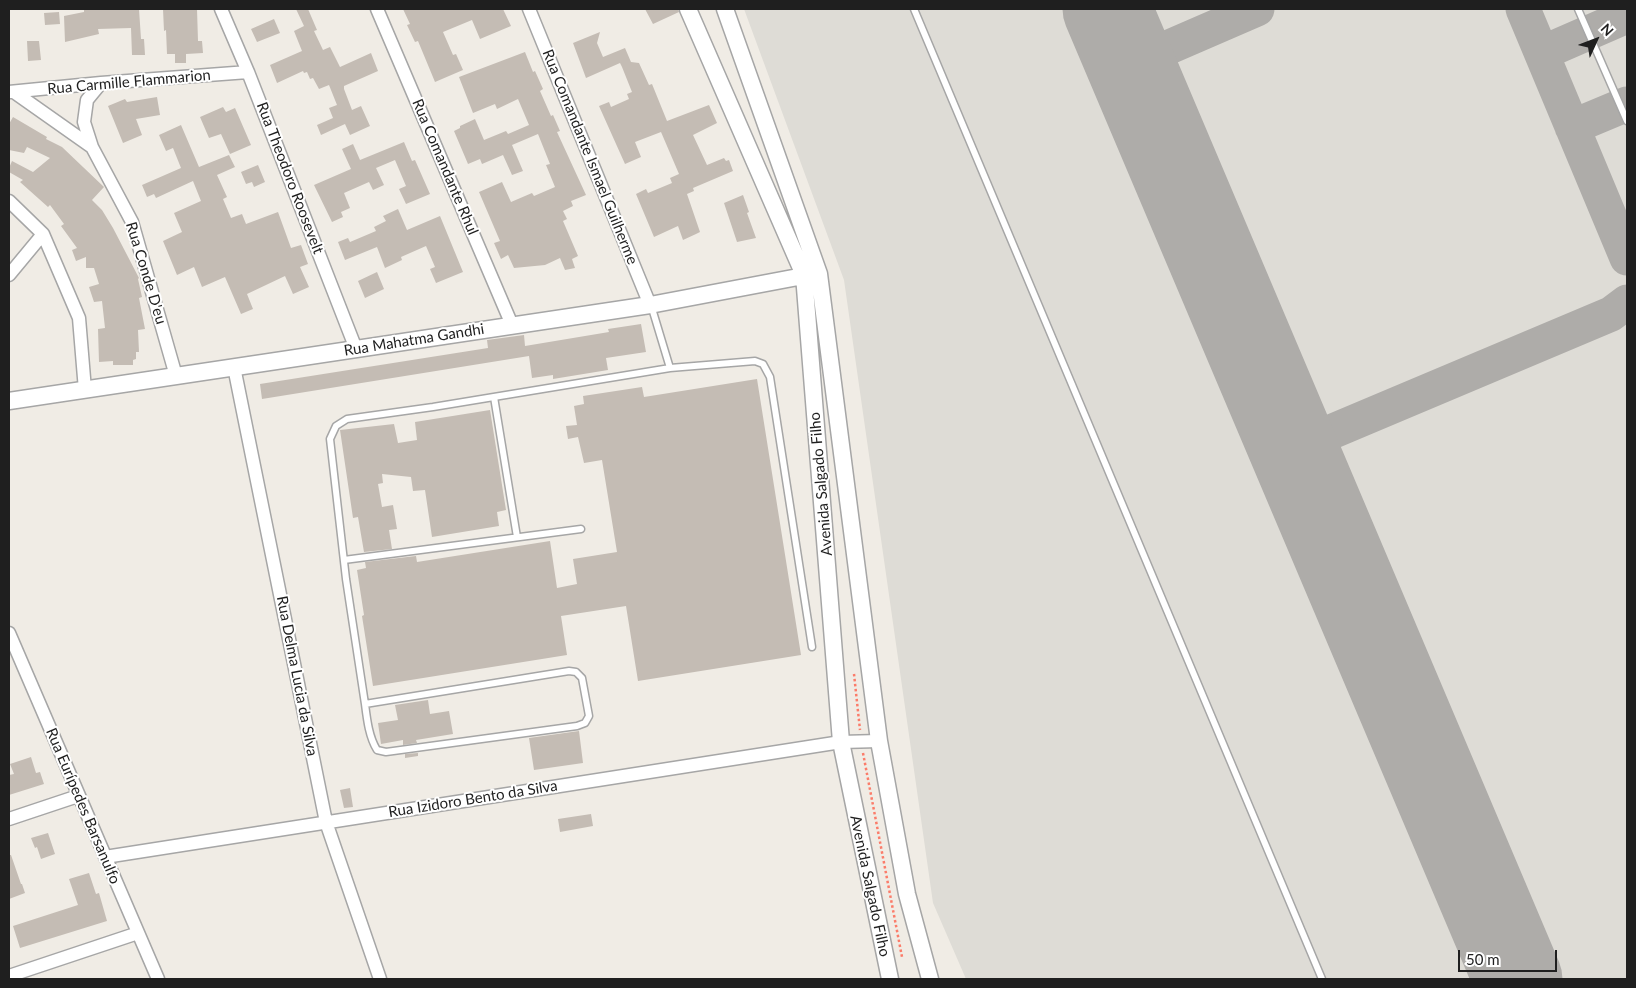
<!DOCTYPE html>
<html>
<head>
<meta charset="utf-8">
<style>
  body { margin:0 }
  #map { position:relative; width:1636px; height:988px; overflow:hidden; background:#f0ece5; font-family:Lato,sans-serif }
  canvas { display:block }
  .frame { position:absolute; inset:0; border:10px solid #1f1f1f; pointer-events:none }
  .north { position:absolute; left:1571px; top:15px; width:50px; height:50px; -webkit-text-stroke:4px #fff; paint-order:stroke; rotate:47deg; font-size:14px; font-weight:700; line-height:20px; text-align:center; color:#1f1f1f }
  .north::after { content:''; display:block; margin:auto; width:18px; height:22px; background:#1f1f1f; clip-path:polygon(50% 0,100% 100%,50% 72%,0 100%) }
  .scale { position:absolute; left:1458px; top:950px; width:99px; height:22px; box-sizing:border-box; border:2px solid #1f1f1f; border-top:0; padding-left:6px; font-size:15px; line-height:18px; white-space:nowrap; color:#1f1f1f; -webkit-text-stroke:4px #fff; paint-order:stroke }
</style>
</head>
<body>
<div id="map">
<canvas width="1636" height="988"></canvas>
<div class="frame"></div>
<div class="north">N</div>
<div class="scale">50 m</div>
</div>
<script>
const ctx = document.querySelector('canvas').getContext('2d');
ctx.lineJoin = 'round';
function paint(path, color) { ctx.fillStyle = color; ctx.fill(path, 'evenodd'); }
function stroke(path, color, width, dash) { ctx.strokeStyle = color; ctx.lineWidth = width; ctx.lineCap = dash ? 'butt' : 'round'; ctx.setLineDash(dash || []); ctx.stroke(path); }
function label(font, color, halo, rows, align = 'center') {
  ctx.font = font + ' Lato,sans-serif'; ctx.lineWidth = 4; ctx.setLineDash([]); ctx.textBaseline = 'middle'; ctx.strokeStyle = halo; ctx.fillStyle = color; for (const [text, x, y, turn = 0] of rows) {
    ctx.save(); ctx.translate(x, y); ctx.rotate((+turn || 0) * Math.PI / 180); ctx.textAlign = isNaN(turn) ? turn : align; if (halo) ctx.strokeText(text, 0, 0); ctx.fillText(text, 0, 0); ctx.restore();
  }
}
const airport = new Path2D(`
  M744 9H1627V979H966L933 903 844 280Z`);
const taxiway = new Path2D(`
  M1523 9 1627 258
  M1542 53 1627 16
  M1130 64 1257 9
  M1572 127 1627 104
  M1293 448 1611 314 1627 302`);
const runway = new Path2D(`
  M1107 9 1518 979`);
const building = new Path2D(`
  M84 9H139L141 39H144L145 55H132L131 28 98 29 99 34 65 42 64 16 84 12Z
  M163 9H197L198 41H202L203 53 186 54V63H175V54H167L166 30 164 31Z
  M296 9H308L317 30 314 31 323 50 330 47 340 67 371 53 378 71 344 86V89L352 110 361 106 370 126 350 135 345 124 321 135 317 125 333 118 329 108 337 105 329 85 319 89 313 78 310 79 307 72 304 73 303 71 277 83 270 65 302 51 294 31 304 26Z
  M403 9H503L511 26 480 39 472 20 443 32 453 55 456 54 463 70 435 82 418 41 415 42 407 25 410 24Z
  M645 9H678L679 12 653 24Z
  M59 12 60 24 45 25 44 13Z
  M274 19 280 33 257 42 251 29Z
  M600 32 597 43 603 57 625 48 631 62 639 63 649 85 652 84 667 121 709 105 717 123 693 135 707 165 724 158 726 161 729 160 733 171 693 188 694 191 687 194 700 232 696 234 683 240 678 226 654 237 636 194 646 189 648 193 672 183 670 178 679 174 661 132 635 142 641 157 625 164 599 106 609 102 611 107 629 99 627 94 632 92 622 67 620 63 586 78 573 43Z
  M27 41H39L41 60 28 61Z
  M525 52 533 72 535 71 543 89 540 91 551 116 553 115 560 131 557 132 586 195 571 201 573 206 563 211 567 219 563 221 578 256 572 259 575 268 565 270 560 258 545 265 514 268 508 255 501 259 494 243 500 241 479 192 502 182 511 202 532 193 534 196 555 187 546 165 550 164 538 134 512 145 523 171 512 175 503 155 482 164 480 159 468 164 454 131 460 128V126L475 119 484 140 506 131 508 134 529 125 518 99 497 109 495 104 473 113 459 77Z
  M157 97 160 115 136 119 142 135 123 143 108 106 125 99 127 102Z
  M223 107 226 112 235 108 251 145 230 154 221 134 209 138 200 117Z
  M13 117 47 137 46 139 62 147 104 187 92 200 102 210 113 228 139 278 138 279 142 297 139 298 145 329 138 330 139 352H136V359L133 360V365H113V361L99 362 98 329 105 328 102 301 94 302 89 287 99 284 94 268H86V257L76 261 72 250 77 248 61 226 64 224 50 205 48 207 20 182 23 180 9 172V168L12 161 33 172 50 158 27 147 24 153 9 150V124Z
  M181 125 199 167 229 155 235 167 217 175 227 197 223 199 231 218 242 214 246 224 278 212 291 248 301 245 308 264 300 267 309 287 293 294 285 276 247 294 253 309 241 314 225 277 202 287 194 267 177 275 163 241 182 232 174 213 201 201 193 181 156 198 154 194 147 197 142 185 181 168 173 148 166 151 159 135Z
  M404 142 412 161 415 160 430 194 406 204 399 189 406 186 395 160 376 168 384 185 373 190 369 182 344 193 350 208 341 212 343 217 332 222 314 185 351 169 342 149 353 144 360 160Z
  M258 165 265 182 254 187 252 182 246 184 241 172Z
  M743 195 749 212 747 213 756 238 737 242 724 203Z
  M398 209 407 230 440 216 463 272 436 283 430 269 435 267 426 246 401 257 402 260 385 268 377 247 345 260 338 242 348 238 350 242 376 231 374 227 386 221 383 216Z
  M377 272 384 289 365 298 358 281Z
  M641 324 646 352 606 358 608 370 553 379V375L532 378 529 356 262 399 260 384 488 348 487 340 524 335 525 346 609 332 608 329Z
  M757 379 801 655 638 681 626 606 561 616 567 655 373 686 362 616 364 615 357 570 366 568 365 562 416 556 417 562 550 541 557 588 577 584 573 559 617 552 602 460 584 463 578 437 568 439 566 426 577 425 574 406 584 404 583 396 642 387 644 397Z
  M490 410 506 510 497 512 499 526 432 537 425 490 413 491 411 477 382 474 383 483 378 484 382 507 393 505 397 529 389 530 392 549 364 552 358 517 353 518 340 430 394 424 398 443 417 440 415 422Z
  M428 700 430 714 449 711 453 734 416 740 417 743 403 745V740L381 744 378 723 398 720 395 705Z
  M579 731 583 763 534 770 529 738Z
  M418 753V756L405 758V754Z
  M31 757 36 773 40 772 44 784 9 795V775L14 774 10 764Z
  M350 788 353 807 344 808 340 790Z
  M591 814 593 826 560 832 558 819Z
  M48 833 55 854 41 859 37 847 35 848 31 838Z
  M9 855H11L21 884H22L25 893 9 899Z
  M89 873 96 894 99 893 107 921 20 948 13 926 78 905 69 879Z`);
const path = new Path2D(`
  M854 674 860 730
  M863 753 902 957`);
const service = new Path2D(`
  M914 9 1322 979
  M1578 9 1627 121
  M651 305 670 368
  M494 397 517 537
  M344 560 581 529
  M365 704 569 671 576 672 582 678 589 716 585 723 577 726 386 752 377 750C369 737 367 720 365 704L346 579 330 439 336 426 347 419 433 407 670 368 755 361 763 364 770 377 812 647`);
const minor = new Path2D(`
  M221 9 248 72 356 349
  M377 9 512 325
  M529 9 650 305
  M101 83 87 100 84 122 92 147 132 222 176 376
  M9 92 101 83 248 72
  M14 92 92 147
  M9 201 43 234 79 318 85 390
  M9 275 43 234
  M234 367 326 822 380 979
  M9 633 158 979
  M9 819 78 796
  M105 857 841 742 879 741
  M9 976 138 933`);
const tertiary = new Path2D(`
  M688 9 804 275 841 742 890 979
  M725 9 819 274 879 741 907 894 930 979
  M9 401 650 305 814 274`);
const streetNames = [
  ["Rua Carmille Flammarion",129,82,-5],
  ["Rua Comandante Ismael Guilherme",590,157,68],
  ["Rua Comandante Rhul",445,167,67],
  ["Rua Theodoro Roosevelt",290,178,69],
  ["Rua Conde D'eu",146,273,73],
  ["Rua Mahatma Gandhi",414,340,-9],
  ["Avenida Salgado Filho",821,484,-95],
  ["Rua Delma Lucia da Silva",297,676,79],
  ["Rua Izidoro Bento da Silva",473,799,-9],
  ["Rua Eurípedes Barsanulfo",83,806,67],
  ["Avenida Salgado Filho",870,886,78]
];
paint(airport, '#dedcd6');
stroke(taxiway, '#aeaca9', 35);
stroke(runway, '#aeaca9', 89);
paint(building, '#c4bcb4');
stroke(service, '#a6a6a6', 9);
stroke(minor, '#a6a6a6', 15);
stroke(tertiary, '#a6a6a6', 19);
stroke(path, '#fb7c6a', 2.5, [2.5, 2.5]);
stroke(service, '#fff', 6);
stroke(minor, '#fff', 12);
stroke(tertiary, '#fff', 16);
label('15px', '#1f1f1f', '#fff', streetNames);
</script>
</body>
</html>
